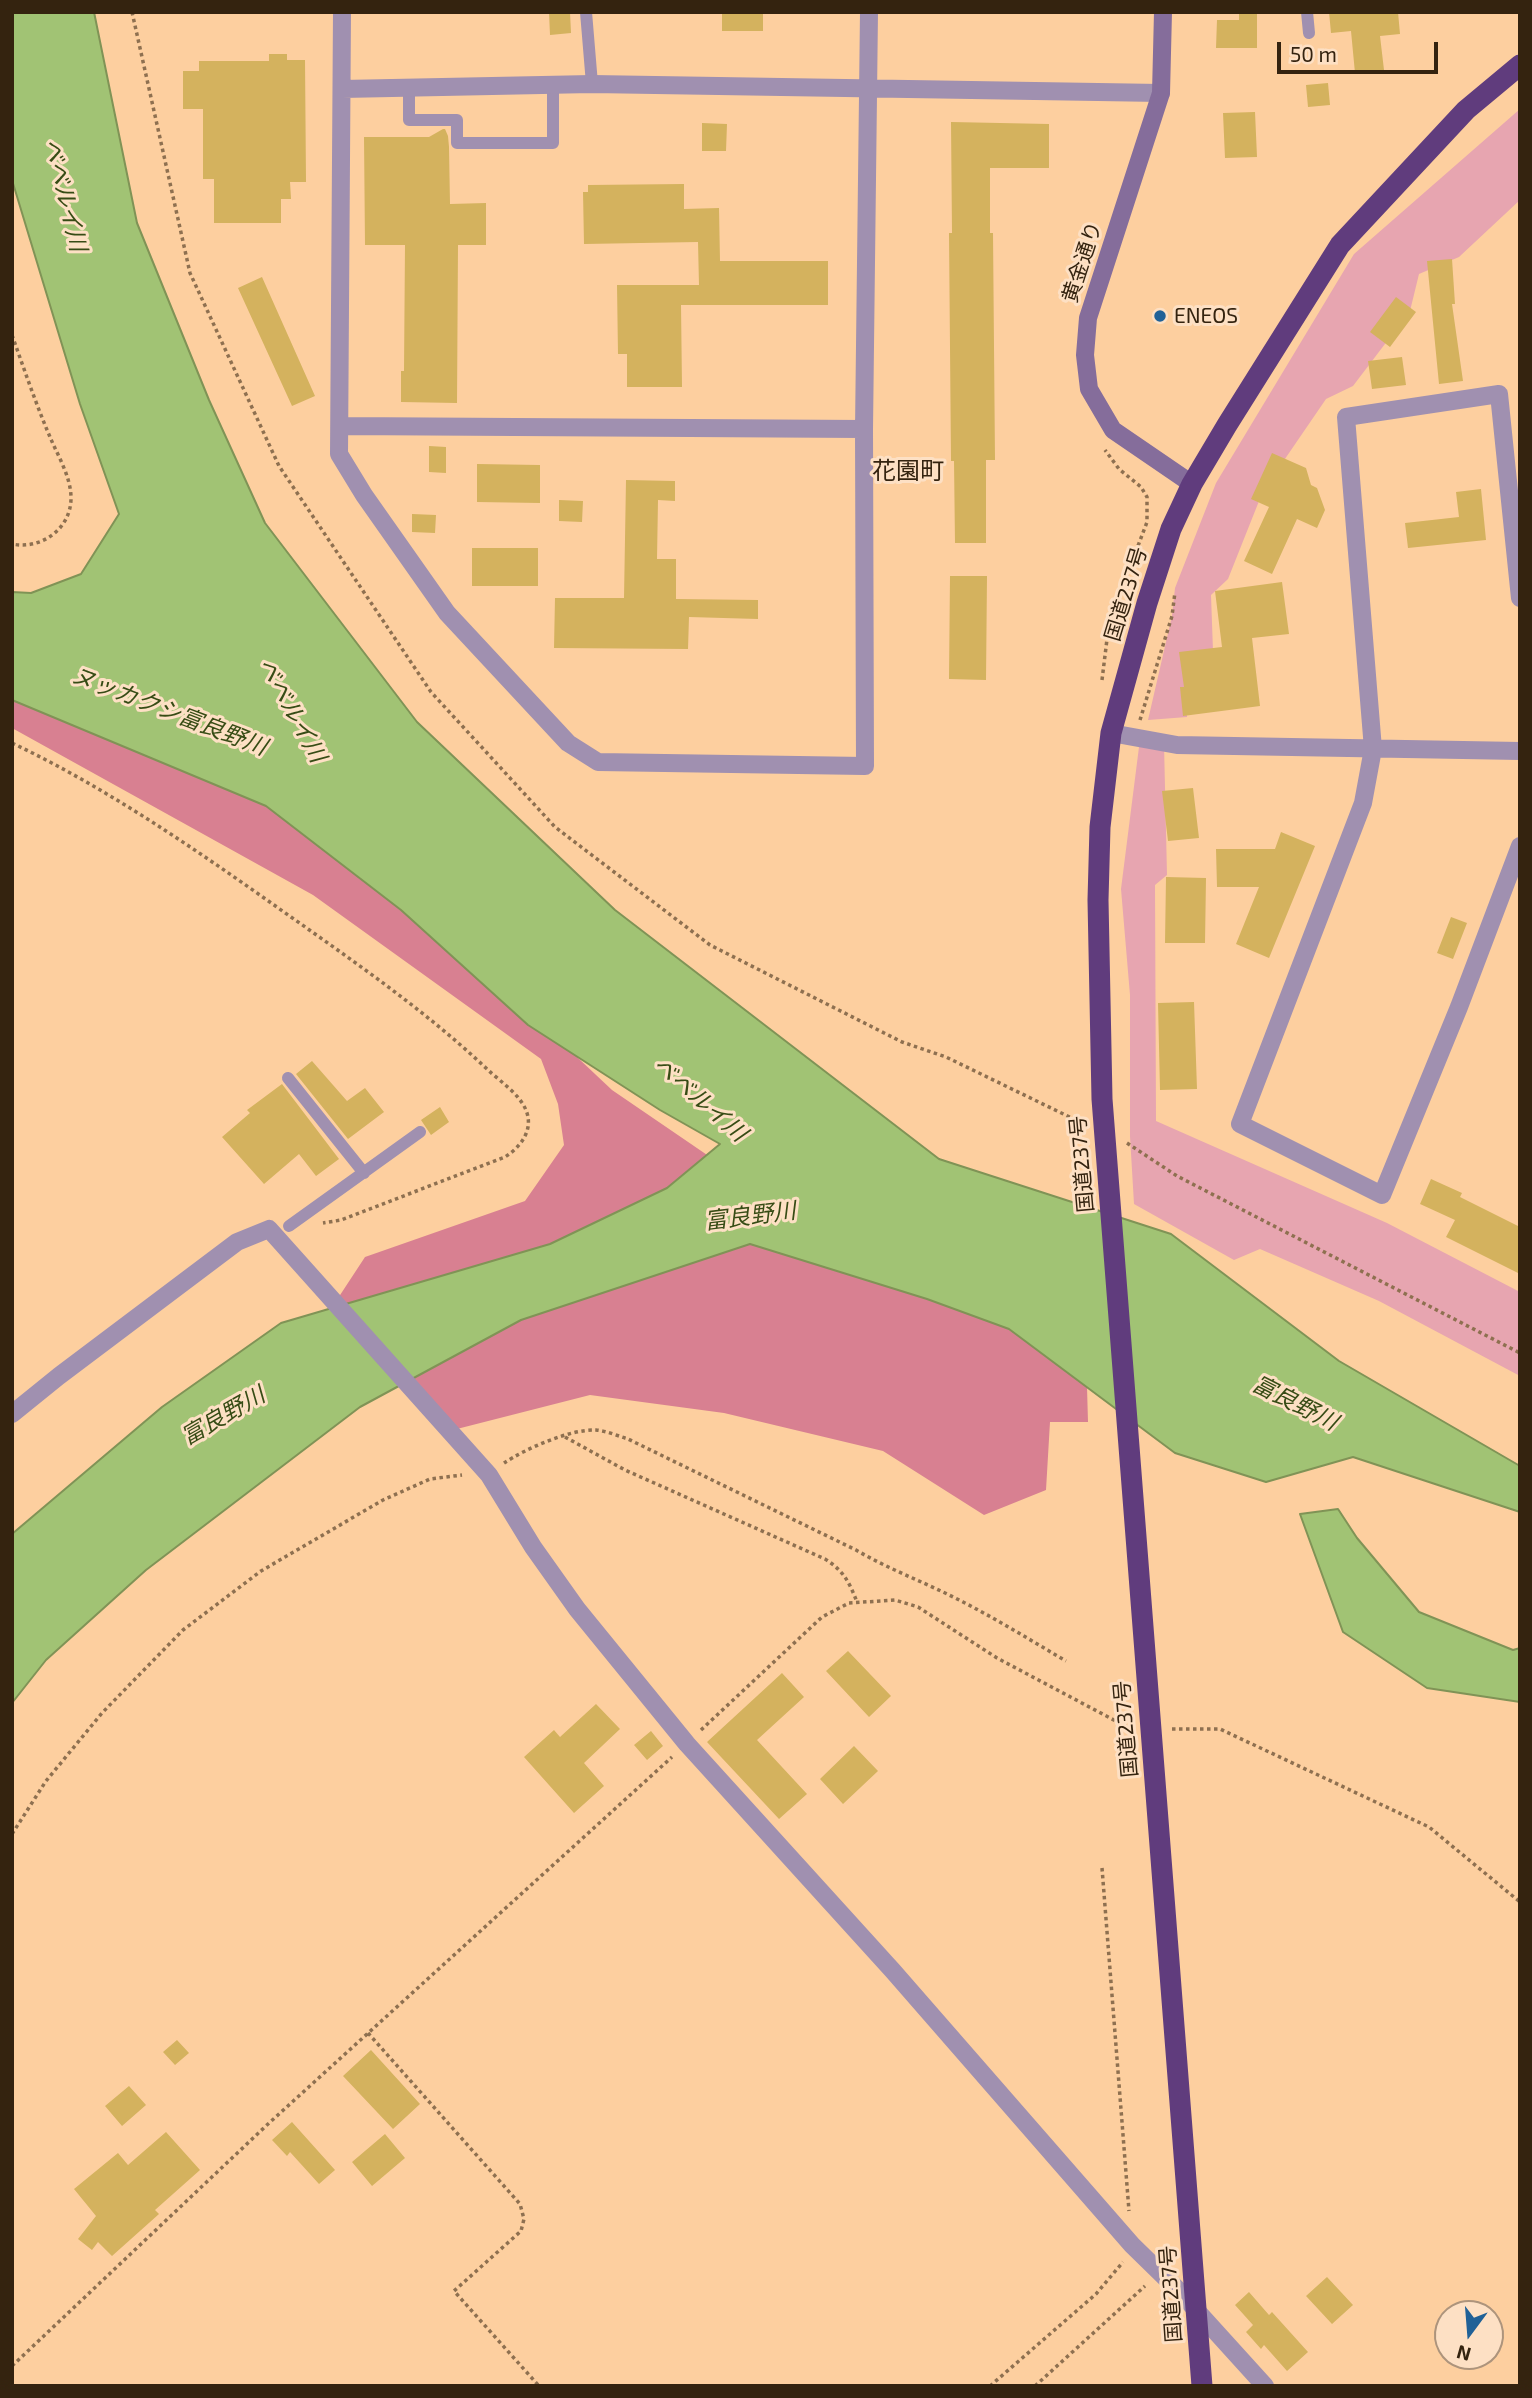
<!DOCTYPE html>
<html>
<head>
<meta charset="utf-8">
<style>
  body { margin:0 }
  #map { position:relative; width:1532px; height:2398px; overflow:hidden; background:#fdcf9f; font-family:"Exo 2",sans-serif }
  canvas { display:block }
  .frame { position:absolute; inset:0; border:14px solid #34230f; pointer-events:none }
  .north { position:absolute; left:1434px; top:2300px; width:70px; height:70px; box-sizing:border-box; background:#fde0c4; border:2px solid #ad947c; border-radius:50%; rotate:196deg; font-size:19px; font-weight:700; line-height:28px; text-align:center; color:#34230f }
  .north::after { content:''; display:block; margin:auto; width:24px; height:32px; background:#206197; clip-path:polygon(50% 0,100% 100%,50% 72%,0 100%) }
  .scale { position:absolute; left:1277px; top:42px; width:161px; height:32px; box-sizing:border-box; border:4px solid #34230f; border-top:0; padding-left:9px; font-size:21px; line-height:24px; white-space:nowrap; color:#34230f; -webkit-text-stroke:5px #fde0c4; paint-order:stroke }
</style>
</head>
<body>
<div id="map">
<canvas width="1532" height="2398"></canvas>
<div class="frame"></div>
<div class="north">N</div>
<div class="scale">50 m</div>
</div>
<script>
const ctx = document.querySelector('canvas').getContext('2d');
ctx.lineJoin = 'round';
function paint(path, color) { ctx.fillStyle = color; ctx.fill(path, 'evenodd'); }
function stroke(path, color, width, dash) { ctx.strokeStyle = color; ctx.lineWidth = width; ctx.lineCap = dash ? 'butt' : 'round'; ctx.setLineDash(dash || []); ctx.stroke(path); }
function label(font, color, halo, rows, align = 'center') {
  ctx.font = font + ' "Exo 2","Noto Sans JP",sans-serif'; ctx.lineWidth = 6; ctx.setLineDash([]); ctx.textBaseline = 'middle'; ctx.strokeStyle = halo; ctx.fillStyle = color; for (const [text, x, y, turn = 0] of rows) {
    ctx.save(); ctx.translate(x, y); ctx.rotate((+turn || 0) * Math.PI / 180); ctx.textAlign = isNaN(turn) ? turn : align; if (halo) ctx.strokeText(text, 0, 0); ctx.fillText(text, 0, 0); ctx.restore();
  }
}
const green = new Path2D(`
  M1520 109V200L1459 257 1419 274 1410 311 1353 386 1326 399 1263 491 1228 579 1211 595 1213 651 1189 658 1187 717 1148 720 1172 616 1175 588 1216 483 1354 254Z
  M1164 744 1167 875 1155 885 1156 1121 1387 1223 1520 1292V1376L1379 1301 1260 1249 1234 1260 1134 1204 1130 1136V995L1121 889 1139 747Z`);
const forest = new Path2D(`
  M12 679 221 752 391 882 612 1090 713 1159 1059 1353 1087 1387 1088 1422H1050L1046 1490 984 1515 883 1451 724 1413 590 1395 449 1431 325 1318 365 1257 525 1201 564 1145 558 1104 541 1059 313 895 12 728Z`);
const water = new Path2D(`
  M12 12H94L137 223 209 400 265 523 417 722 615 910 939 1159 1171 1234 1339 1361 1520 1466V1512L1353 1457 1266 1482 1175 1453 1009 1329 927 1299 750 1244 521 1320 360 1407 146 1570 46 1660 12 1703V1534L162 1407 281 1323 550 1244 667 1188 720 1144 660 1110 528 1025 401 910 266 806 12 700V592L31 593 81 574 119 514 80 404 12 180Z
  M1338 1509 1357 1538 1419 1612 1513 1650 1520 1648V1702L1427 1688 1343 1632 1300 1514Z`);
const building = new Path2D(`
  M549 12H570L571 33 550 35Z
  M722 12H763V31H722Z
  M1329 12H1398L1400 34 1380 36 1384 70 1355 73 1351 31 1331 33Z
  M1239 14H1257V48H1216L1217 20H1239Z
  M269 54H287V60H305L306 182H290L291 199H281V223H214V179H203V109H183V71H199V61H269Z
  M1328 83 1330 105 1308 107 1306 85Z
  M1255 112 1257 157 1225 158 1223 113Z
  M951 122 1049 124V168H990V233H993L995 460H986V543H955L954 461H951L949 233H952Z
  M702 123 727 124 726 151H702Z
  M443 129H445L448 136 449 147 450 204 486 203V245H458L457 403 401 402V371H404L405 245H365L364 137H429Z
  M684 184V209L719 208 720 261H828V305H681L682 387H627V354H618L617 285H699L698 242 584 244 583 192H588V185Z
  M1452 259 1455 304H1452L1463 381 1439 384 1427 261Z
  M262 277 315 396 292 406 238 288Z
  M1396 297 1416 312 1390 347 1370 332Z
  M1402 357 1406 385 1372 389 1368 361Z
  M429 446 446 447V473L429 472Z
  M1272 453 1306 468 1311 485 1317 488 1325 510 1317 528 1297 519 1272 574 1244 561 1269 507 1251 499Z
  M477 464 540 465V503L477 502Z
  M626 480 675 481V501L658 500 657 559H676V599L758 600V619L689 617 688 649 554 648 555 598H624Z
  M1481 489 1486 540 1408 548 1405 523 1459 517 1456 492Z
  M559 500 583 501 582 522 559 521Z
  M412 514 436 515 435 533 412 532Z
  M472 548H538V586H472Z
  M950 576H987L986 680 949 679Z
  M1282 582 1289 634 1252 638 1260 706 1183 716 1180 687H1184L1179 652 1222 647 1215 591Z
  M1193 788 1199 838 1168 841 1162 791Z
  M1281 832 1315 846 1269 958 1236 944 1259 887H1217L1216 849H1275Z
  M1166 877 1206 878 1205 943H1165Z
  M1451 917 1467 923 1453 959 1437 953Z
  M1194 1002 1197 1089 1160 1090 1158 1003Z
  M312 1061 347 1101 365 1088 384 1112 348 1139 296 1074Z
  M282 1084 339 1159 316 1176 299 1154 264 1184 222 1137 250 1113 247 1110Z
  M440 1107 449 1122 431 1135 421 1120Z
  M1431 1179 1462 1193 1460 1197 1520 1227V1274L1446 1237 1455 1220 1420 1204Z
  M848 1651 891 1696 869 1717 826 1671Z
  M782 1673 804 1697 757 1740 807 1794 779 1819 707 1742Z
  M596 1704 620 1729 584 1763 604 1786 574 1813 524 1757 554 1730 560 1737Z
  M651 1731 663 1746 647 1760 634 1745Z
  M854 1746 878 1771 843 1804 820 1779Z
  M177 2040 189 2053 175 2065 163 2052Z
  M371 2050 420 2104 393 2129 343 2076Z
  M129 2086 146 2105 122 2126 105 2106Z
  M292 2122 335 2170 319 2184 290 2152 287 2156 272 2140Z
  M166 2132 200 2170 155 2210 159 2214 112 2256 98 2242 92 2250 78 2239 96 2216 74 2189 118 2153 128 2165Z
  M385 2134 405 2158 372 2186 352 2162Z
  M1327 2277 1353 2305 1332 2324 1306 2296Z
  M1249 2292 1269 2315 1272 2312 1308 2352 1287 2371 1264 2345 1261 2349 1246 2332 1253 2325 1235 2305Z`);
const path = new Path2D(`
  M132 12 190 273 279 466 431 692 555 827 710 945 902 1042 946 1057 1084 1124
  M12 335C24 369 36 404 50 437 58 456 71 477 71 498 71 529 41 550 12 544
  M1102 680 1109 623 1147 522V497L1141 487 1119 469 1105 450
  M1140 720 1172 616 1175 592
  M12 743C111 790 202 854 291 917 359 965 428 1013 488 1070 501 1082 522 1096 527 1113 533 1132 519 1148 505 1157L341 1220 323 1223
  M1127 1143 1177 1176 1520 1353
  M565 1437 625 1470 825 1559C844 1571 849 1582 857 1602
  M504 1463C525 1449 570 1429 596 1430 607 1431 618 1436 628 1439L856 1550C890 1570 927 1583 963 1602 998 1620 1032 1641 1066 1661
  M1172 1729H1220L1429 1827 1520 1902
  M701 1730 822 1617 849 1603 895 1600 918 1607 997 1658 1129 1728
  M12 1834 46 1781 102 1713 183 1630 261 1571 383 1500 430 1479 462 1475
  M1102 1868 1129 2211
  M368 2033 520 2204 524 2219 521 2231 454 2291 539 2386
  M12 2366 268 2124 672 1757
  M990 2386 1096 2294 1123 2262
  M1035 2386 1145 2286`);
const lane = new Path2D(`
  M586 12 592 84
  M1307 12 1309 33
  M409 88V120H457V143H553V85
  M288 1078 364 1173
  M289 1226 420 1132`);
const street = new Path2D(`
  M342 12 339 454 364 495 447 613 568 743 598 762 865 766 864 429 869 12
  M342 89 592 84 1161 93
  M341 426 864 429
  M1520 598 1499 394 1346 417 1373 749 1363 803 1240 1124 1382 1195 1459 1007 1520 846
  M1111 733 1177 745 1520 751
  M12 1414 59 1376 237 1242 269 1229 489 1475 533 1547 577 1609 687 1744 893 1971 1132 2245 1178 2290 1265 2386`);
const secondary = new Path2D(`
  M1163 12 1161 93 1088 318 1085 355 1089 389 1113 430 1192 484`);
const highway = new Path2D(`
  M1202 2386 1102 1099 1098 900 1100 827 1111 733 1147 603 1171 529 1192 484 1227 425 1340 245 1466 110 1520 65`);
const markers = [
  [1160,316,7,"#206197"]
];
const streetNames = [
  ["黄金通り",1082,262,-72],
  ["国道237号",1126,594,-73],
  ["国道237号",1082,1164,-95],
  ["国道237号",1126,1729,-95],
  ["国道237号",1171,2294,-94]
];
const poiNames = [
  ["ENEOS",1174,316]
];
const waterNames = [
  ["ベベルイ川",65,195,76],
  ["ベベルイ川",292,710,61],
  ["ヌッカクシ富良野川",169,711,21],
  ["ベベルイ川",700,1099,41],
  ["富良野川",750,1216,-7],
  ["富良野川",1295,1403,27],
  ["富良野川",223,1416,-30]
];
const quarterNames = [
  ["花園町",908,471]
];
paint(green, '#e7a5b0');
paint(forest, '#d88091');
paint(water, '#a1c374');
stroke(water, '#809356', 2);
paint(building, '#d4b25e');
stroke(path, '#8e7050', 3.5, [3.5, 3.5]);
stroke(lane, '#a090b0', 12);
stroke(street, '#a090b0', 18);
stroke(secondary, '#856d9b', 18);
stroke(highway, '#603c7d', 21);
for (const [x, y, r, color] of markers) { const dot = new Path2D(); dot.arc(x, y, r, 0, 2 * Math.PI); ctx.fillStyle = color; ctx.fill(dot); stroke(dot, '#fde0c4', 2.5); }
label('21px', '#34230f', '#fde0c4', streetNames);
label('21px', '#34230f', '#fde0c4', poiNames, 'left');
label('italic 23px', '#374c15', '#fde0c4', waterNames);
label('24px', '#34230f', '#fde0c4', quarterNames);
</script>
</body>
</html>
